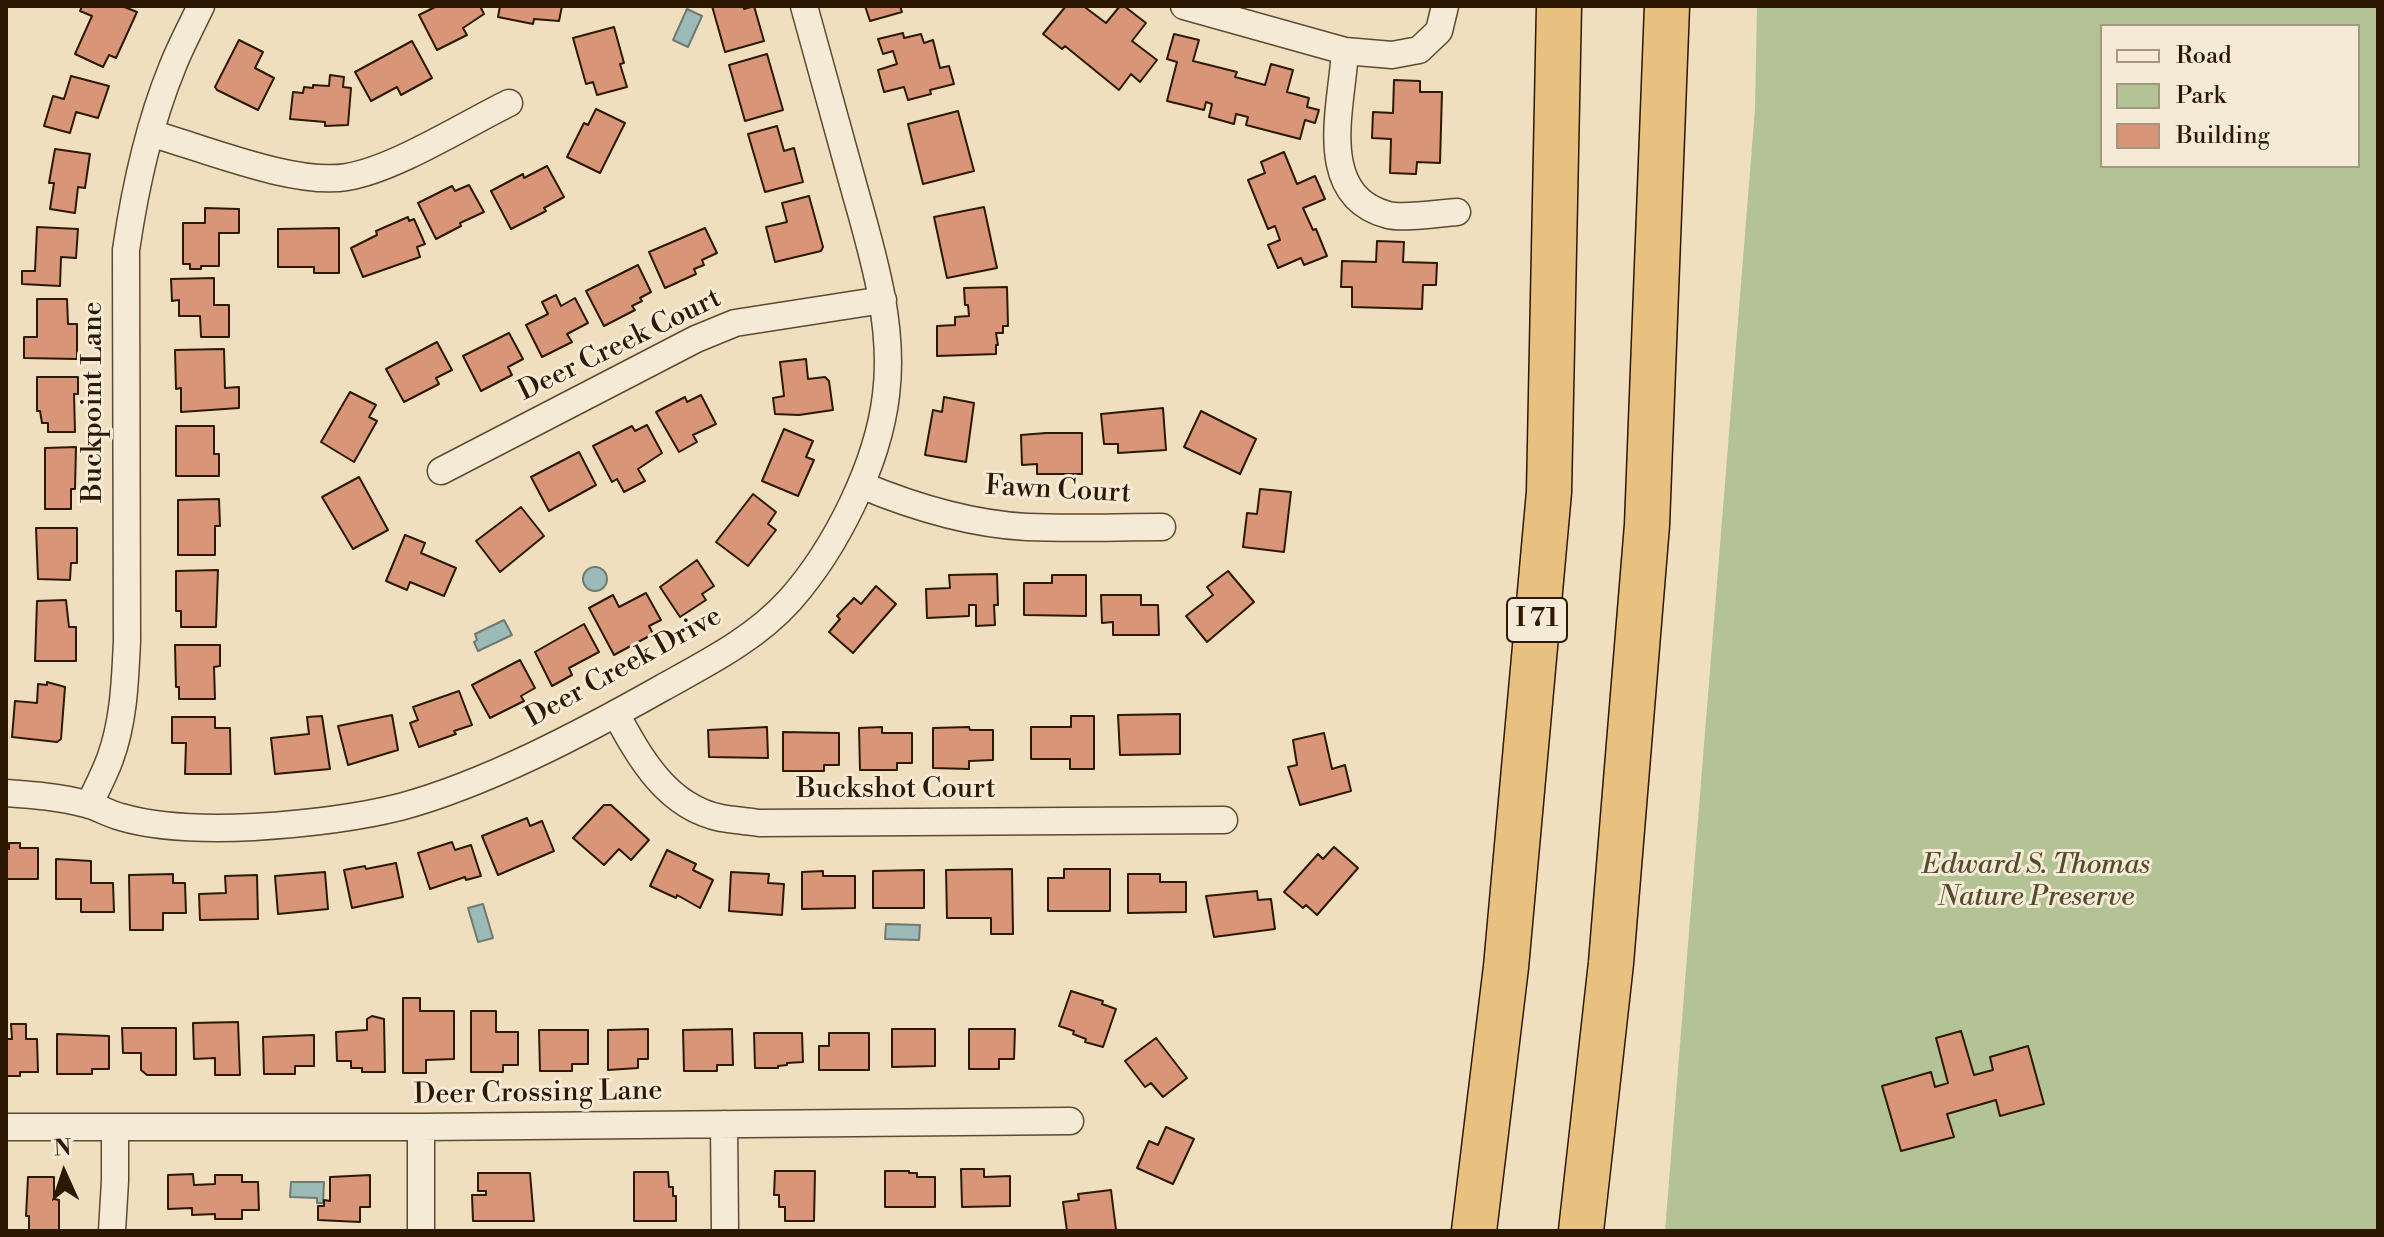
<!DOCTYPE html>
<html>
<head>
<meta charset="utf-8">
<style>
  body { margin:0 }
  #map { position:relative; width:2384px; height:1237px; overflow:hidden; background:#f0dfbe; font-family:"Libre Bodoni",serif }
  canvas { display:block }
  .frame { position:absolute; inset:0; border:8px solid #2c1803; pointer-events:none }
  .legend { position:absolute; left:2100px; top:24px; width:260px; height:144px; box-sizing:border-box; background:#f5ead5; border:2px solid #a59681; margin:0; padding:10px 14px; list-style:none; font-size:24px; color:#2c1803 }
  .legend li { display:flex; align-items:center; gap:16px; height:40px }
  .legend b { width:40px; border:2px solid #a59681 }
  .north { position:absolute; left:24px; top:1133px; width:80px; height:80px; -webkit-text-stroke:6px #f5ead5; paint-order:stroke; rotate:357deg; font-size:22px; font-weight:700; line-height:32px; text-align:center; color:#2c1803 }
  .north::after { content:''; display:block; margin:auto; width:28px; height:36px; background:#2c1803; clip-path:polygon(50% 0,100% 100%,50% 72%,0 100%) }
</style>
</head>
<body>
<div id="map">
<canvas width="2384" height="1237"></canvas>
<div class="frame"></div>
<ul class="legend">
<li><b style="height:10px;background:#f5ead5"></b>Road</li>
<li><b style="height:22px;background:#b3c396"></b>Park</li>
<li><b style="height:22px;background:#d89578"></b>Building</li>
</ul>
<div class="north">N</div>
</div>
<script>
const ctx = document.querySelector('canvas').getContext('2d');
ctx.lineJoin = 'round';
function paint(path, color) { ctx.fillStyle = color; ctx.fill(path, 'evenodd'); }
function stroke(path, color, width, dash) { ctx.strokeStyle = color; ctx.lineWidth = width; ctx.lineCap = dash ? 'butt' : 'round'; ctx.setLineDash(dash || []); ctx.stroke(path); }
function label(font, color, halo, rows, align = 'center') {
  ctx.font = font + ' "Libre Bodoni",serif'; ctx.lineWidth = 6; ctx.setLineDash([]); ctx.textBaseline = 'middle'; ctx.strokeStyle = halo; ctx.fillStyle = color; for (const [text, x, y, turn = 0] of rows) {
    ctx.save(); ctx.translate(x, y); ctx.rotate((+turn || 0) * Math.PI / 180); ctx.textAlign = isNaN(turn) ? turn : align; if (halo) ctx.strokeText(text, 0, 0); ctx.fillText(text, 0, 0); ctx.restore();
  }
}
const green = new Path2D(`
  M1757 6H2378V1231H1665L1755 109ZM2102 26H2358V166H2102Z`);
const water = new Path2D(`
  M687 9 702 16 688 47 673 40Z
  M583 579a12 12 0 1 1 24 0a12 12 0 1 1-24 0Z
  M504 620 512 635 478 651 474 642 477 640 475 634Z
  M483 904 493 938 478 942 468 908Z
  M886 924 920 925 919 940 885 939Z
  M291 1182H324L323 1203H317V1198L290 1197Z`);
const building = new Path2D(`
  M82 6H122L137 12 116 58 109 55 103 67 75 54 92 16 80 11Z
  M437 6H480L484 14 463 28 467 35 437 50 419 15Z
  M500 6H562L559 21 534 19 533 24 498 17Z
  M712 6H743L744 9 754 6 764 41 725 52Z
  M865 6H900L902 12 870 21Z
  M1066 6H1087L1086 8 1106 23 1120 6H1124L1146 23 1132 41 1157 60 1140 82 1131 74 1119 90 1065 46 1062 49 1043 34Z
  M614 27 624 63 620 64 627 87 597 95 593 82 586 84 573 38Z
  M903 33 904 38 921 34 924 43 933 40 940 68 949 66 954 84 930 90 931 94 908 100 904 87 884 92 878 70 897 64 893 51 883 54 878 39Z
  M1174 34 1199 40 1193 61 1237 72 1235 77 1265 85 1271 64 1293 70 1287 92 1309 98 1307 107 1319 110 1315 123 1305 120 1300 139 1246 125 1248 117 1236 114 1234 124 1209 117 1212 104 1206 102 1204 110 1167 101 1177 62 1167 59Z
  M239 40 263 52 255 68 274 78 258 110 217 90 215 87Z
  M412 41 432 78 401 95 397 87 371 101 355 72Z
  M767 54 783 110 745 121 729 65Z
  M330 75 344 77 343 87 351 88 348 125 325 126V122L290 119 293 92 303 93 304 87 313 88V85L329 86Z
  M71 76 109 86 98 118 76 112 70 133 44 126 53 96 64 99Z
  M1394 80 1420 81V92H1442L1440 163 1417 162 1416 174 1390 173 1391 139 1372 138 1373 112 1393 113Z
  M596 109 625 123 600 173 567 157 584 123 588 125Z
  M958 111 974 171 923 184 908 124Z
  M777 126 784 151 794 148 803 182 765 192 748 134Z
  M55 149 90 154 85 188 78 187 75 213 50 209 54 183H49Z
  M1284 152 1297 184 1315 176 1325 199 1303 208 1313 230 1316 229 1327 256 1304 265 1301 258 1278 268 1268 245 1280 240 1275 226 1268 229 1248 180 1265 173 1261 162Z
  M547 166 564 197 544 208 546 211 511 229 491 191 523 174 524 178Z
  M469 185 484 212 460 223 461 226 436 239 418 203 452 186 455 191Z
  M809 196 823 247 821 251 775 262 766 227 787 222 782 203Z
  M984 207 997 268 947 278 934 217Z
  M205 208 239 209V233H219V266H201V269H190V264H183V223H205Z
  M408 217 409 221 414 219 425 244 417 247 420 257 363 277 351 248 377 235 376 231Z
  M37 227 78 229 76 258 61 257 60 286 22 284V271H35Z
  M339 228V273H314V267H278V229Z
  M705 228 717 253 702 260 704 265 694 269 696 274 665 288 649 252Z
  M1377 241 1404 242 1403 262 1437 263 1436 285H1423L1422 309 1352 307V287H1341L1342 261 1376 262Z
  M638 265 651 292 640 298 642 301 632 306 635 310 604 326 586 291Z
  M214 278V305H229V337H201L200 316H179V300L172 301 171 279Z
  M1007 287 1008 326H1003V333H996L998 345H996V354L937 356V326L955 325V317L969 316 968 305H965L964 288Z
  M556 295 561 306 575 298 588 323 567 334 572 342 542 357 526 325 548 314 542 302Z
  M37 299H67L68 324H77V359L24 358V337H37Z
  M509 333 523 359 508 367 512 375 481 391 463 356Z
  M437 342 452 370 436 378 439 384 404 402 386 369Z
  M224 349 225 388 239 387V408L181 412V388L176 389 175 350Z
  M806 359 808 379 825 377 829 381 833 410 799 415 775 414 773 398 784 396 780 362Z
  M37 377H78V394H74L75 432H48V423H42L40 411H37Z
  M350 392 376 405 369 417 377 421 354 462 321 442Z
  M701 395 716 424 693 435 697 442 679 452 656 412 685 397 687 402Z
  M944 397 974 403 966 462 925 455 933 410 942 412Z
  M1163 408 1166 450 1118 453V444H1104L1101 414Z
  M1201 411 1256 439 1240 474 1184 447Z
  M647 425 662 453 638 469 645 481 624 492 617 479 612 482 593 446 632 426 635 431Z
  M176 426H214V454H219V476H176Z
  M784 429 813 441 806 457 814 460 798 496 762 481Z
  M1046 433H1082V474H1037V464L1022 465 1021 435Z
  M76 447 75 489H71V509H45V448Z
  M579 452 596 485 549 511 531 477Z
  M359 477 388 530 353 549 322 497Z
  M1260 489 1291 492 1284 552 1243 547 1247 513 1257 514Z
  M753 494 776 512 768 524 776 530 748 566 716 542Z
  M219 499 220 526H215V555H178V500Z
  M521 507 544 536 500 572 476 541Z
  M36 528H77V563H71L70 580 38 579Z
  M405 535 425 543 421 553 456 568 444 596 410 582 407 590 386 581Z
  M697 560 714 586 702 594 706 600 680 617 660 587Z
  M218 570 216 627H181V611H176V571Z
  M1228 571 1254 602 1207 642 1186 616 1213 595 1207 587Z
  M997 574 998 605H994L995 625 976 626V605H969V616L927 618 926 589 950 588 949 575Z
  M1052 575H1086V616L1024 615V583H1052Z
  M876 586 896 604 853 653 829 632 840 619 837 616 854 598 861 604Z
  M646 593 661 620 649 626 653 634 614 655 589 608 613 595 619 607Z
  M1101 595H1141V605H1158L1159 635H1113V622L1102 623Z
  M66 600 69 627H76V661H35L37 601Z
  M584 624 599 652 569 668 572 675 552 686 535 652Z
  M175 645H220V666L214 667 215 699H179V687H176Z
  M520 660 535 688 521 696 524 701 490 718 472 685Z
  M47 682 65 687 61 739 57 742 12 737 15 701 37 703 38 684 47 685Z
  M459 691 472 725 454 731 456 734 419 747 410 723 418 720 413 707Z
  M1180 714V754L1120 755 1118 715Z
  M392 715 398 750 348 765 338 726Z
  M322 716 330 769 275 774 271 738 309 734 307 717Z
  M1071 716H1094V769H1070V759H1031V727H1071Z
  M172 717H215V728H230L231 774H185L186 743H172Z
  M767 727 768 758 709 757 708 730Z
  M882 727V733H912V763H897V770H860L859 728Z
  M969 727 970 730H993V760L969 761V769L933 768V728Z
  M783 732 839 733V765H824V771H783Z
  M1324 733 1332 769 1345 765 1351 791 1300 805 1288 767 1297 765 1293 740Z
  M604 805H611L649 840 631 860 619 849 604 865 573 838Z
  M527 818 530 826 542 821 554 851 498 875 482 836Z
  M452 842 455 850 471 845 481 876 466 880 465 877 430 889 418 853Z
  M9 843H20V848H38V879H6V849H9Z
  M1334 847 1358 868 1317 915 1306 905 1303 908 1284 892 1318 854 1323 859Z
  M667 850 696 864 693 870 713 880 700 908 677 895 676 898 650 886Z
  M56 859 91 861V883H113L114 912H81V899H56Z
  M396 863 403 897 352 908 344 870 365 866 366 869Z
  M1012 869 1013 934H991V918H947L946 870Z
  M1064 869H1110V911H1048V878H1064Z
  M924 870V908H873V871Z
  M823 871V876H855V908L802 909V872Z
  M325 872 328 909 278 914 275 876Z
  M731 872 769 874 768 883 784 884 782 915 729 911Z
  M173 874V883H185L186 913H163V930H130L129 875Z
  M1128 874H1160V882H1186V912L1128 913Z
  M257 875 258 919 200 920 199 894 226 893 225 876Z
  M1257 891 1258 900 1271 899 1275 929 1214 937 1206 896Z
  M1071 991 1103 1001 1102 1004 1116 1009 1103 1047 1085 1042 1086 1039 1073 1034 1074 1031 1059 1026Z
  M403 998H420V1011H454V1059L426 1060V1073H403Z
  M471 1011H496V1032H518V1065H503V1072H471Z
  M372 1016 384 1019 385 1072H362V1068H351V1061H337L336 1032 367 1030V1019Z
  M238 1022 240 1075H215V1058L194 1059 193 1023Z
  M11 1024H26V1039H37L38 1072H20V1076H6V1039H12Z
  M122 1028H176V1075H147L141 1070V1053H123Z
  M648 1029V1059H638V1068L608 1070V1030Z
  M732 1029 733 1065H717V1071H684L683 1030Z
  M892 1029H935V1066L892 1067Z
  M969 1029H1015L1014 1059H999V1069H969Z
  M539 1030H588V1064H572V1071H540Z
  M1961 1031 1974 1075 1993 1070 1990 1057 2028 1046 2044 1104 2000 1116 1996 1100 1947 1114 1954 1137 1901 1151 1882 1086 1931 1072 1935 1087 1948 1083 1936 1038Z
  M754 1033H802L803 1062 787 1063V1065L778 1066V1068H755Z
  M829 1033H869V1070H819V1046H829Z
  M57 1034 109 1036V1069H92V1074H57Z
  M314 1035V1066H295V1074H264L263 1037Z
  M1156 1038 1187 1078 1163 1097 1151 1083 1145 1087 1125 1061Z
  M1166 1127 1194 1139 1173 1184 1137 1168 1149 1141 1158 1145Z
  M961 1169H984V1177L1010 1176V1206L962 1207Z
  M775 1171H815L814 1221H785V1207H779V1195H774Z
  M885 1171H909V1173H917V1177H935V1207H885Z
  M634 1172H668L669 1187H673V1196H676V1221H634Z
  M478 1173H530L534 1221H473L472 1195H486V1191H478Z
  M193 1174 194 1185 215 1184V1175H242V1182H258L259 1210H242V1219H215V1214L192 1215V1208L168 1209V1175Z
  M370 1175V1207H360V1222L318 1220V1206H324V1200L330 1201V1177Z
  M28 1177H54V1199L59 1200V1231H29V1216H26Z
  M1111 1190 1116 1230 1067 1231 1063 1202 1079 1200 1078 1194Z`);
const street = new Path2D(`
  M1184 6 1345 51 1392 55 1419 50 1439 31 1445 6
  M1345 51C1342 106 1314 195 1388 215 1403 219 1441 213 1457 212
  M150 133C203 148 295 186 347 177 395 169 464 125 509 103
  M441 471 696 339 735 323 883 300
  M861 485C914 507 969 524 1027 527 1072 529 1117 527 1162 527
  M616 714C640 758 667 807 721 818 733 820 746 821 759 823L1224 820
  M6 793C34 795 60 797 86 804 98 807 109 814 121 817 161 829 212 829 254 827 303 824 352 819 400 807 486 784 584 732 662 688 707 663 755 639 790 600 836 548 878 464 886 395 895 324 872 252 853 184 837 125 820 66 804 6
  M89 805C96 790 104 775 110 759 124 721 125 681 127 641L126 250C135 188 148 127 172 68 180 47 191 27 201 6
  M724 1124 725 1231
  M6 1127H421L1070 1121
  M421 1127V1231
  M112 1231 115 1181V1128`);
const highway = new Path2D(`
  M1474 1231 1506 967 1549 492 1559 6
  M1581 1231 1611 963 1647 525 1667 6`);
const shields = [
  [1537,620,60]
];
const shieldNames = [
  ["I 71",1537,620]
];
const streetNames = [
  ["Deer Creek Court",620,346,-26],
  ["Buckpoint Lane",94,402,-90],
  ["Fawn Court",1058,491,3],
  ["Deer Creek Drive",624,668,-29],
  ["Buckshot Court",896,790],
  ["Deer Crossing Lane",538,1094,-1]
];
const parkNames = [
  ["Edward S. Thomas",2036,866],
  ["Nature Preserve",2036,898]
];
paint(green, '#b3c396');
paint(water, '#9cbbb8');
stroke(water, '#6f7a70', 2);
paint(building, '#d89578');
stroke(building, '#2c1803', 2);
stroke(street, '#5d4a32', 29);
stroke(highway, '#2c1803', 47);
stroke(street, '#f5ead5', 26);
stroke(highway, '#e8c07f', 44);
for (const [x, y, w] of shields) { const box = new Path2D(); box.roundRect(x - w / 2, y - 22, w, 44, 6); ctx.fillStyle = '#f5ead5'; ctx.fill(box); stroke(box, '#2c1803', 2); }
label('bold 26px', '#2c1803', null, shieldNames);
label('28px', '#2c1803', '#f5ead5', streetNames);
label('italic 28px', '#544b2f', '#f5ead5', parkNames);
</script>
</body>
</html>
